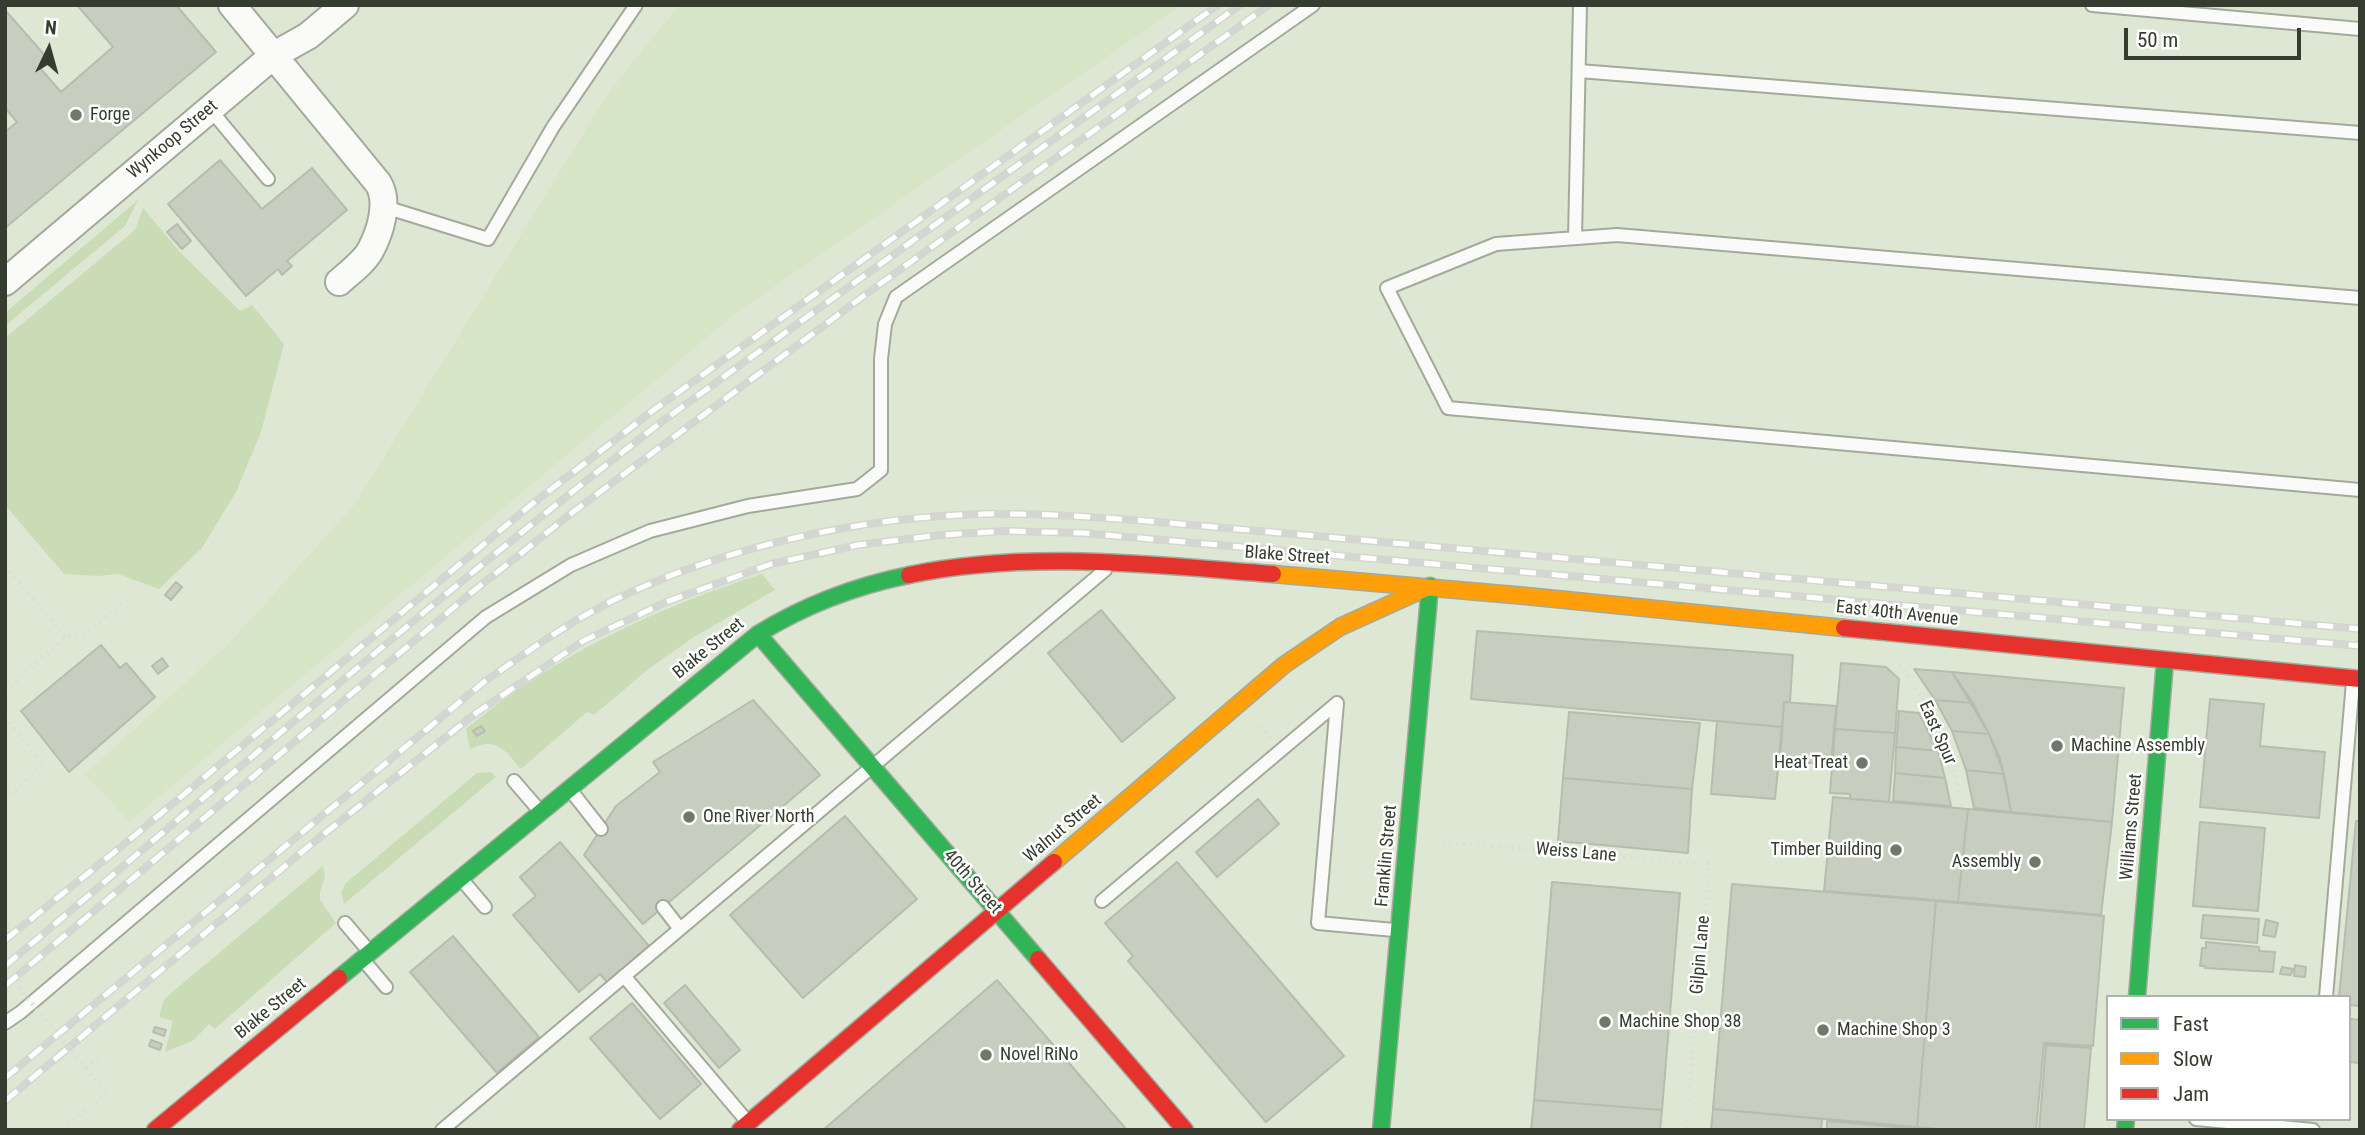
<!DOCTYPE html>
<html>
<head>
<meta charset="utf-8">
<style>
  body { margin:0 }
  #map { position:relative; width:2365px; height:1135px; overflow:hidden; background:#dee7d4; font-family:"Roboto Condensed",sans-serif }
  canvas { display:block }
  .frame { position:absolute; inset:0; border:7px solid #363c2f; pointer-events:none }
  .legend { position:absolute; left:2106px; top:995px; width:245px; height:126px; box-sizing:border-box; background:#fff; border:2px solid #afb1ac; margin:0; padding:9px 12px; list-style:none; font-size:21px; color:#363c2f }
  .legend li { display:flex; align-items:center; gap:14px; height:35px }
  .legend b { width:35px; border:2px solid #afb1ac }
  .north { position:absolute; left:14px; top:14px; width:70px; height:70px; -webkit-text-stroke:5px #fff; paint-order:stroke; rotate:5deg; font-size:19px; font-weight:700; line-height:28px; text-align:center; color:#363c2f }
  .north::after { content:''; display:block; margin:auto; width:24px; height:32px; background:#363c2f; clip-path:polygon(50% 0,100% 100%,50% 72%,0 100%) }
  .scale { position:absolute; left:2124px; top:28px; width:177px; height:32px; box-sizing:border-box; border:4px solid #363c2f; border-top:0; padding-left:9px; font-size:21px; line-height:24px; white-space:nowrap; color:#363c2f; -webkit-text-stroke:5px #fff; paint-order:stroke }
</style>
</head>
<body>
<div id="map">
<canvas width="2365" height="1135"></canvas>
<div class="frame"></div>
<ul class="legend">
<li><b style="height:9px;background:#30b455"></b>Fast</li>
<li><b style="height:9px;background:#ff9f0a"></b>Slow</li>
<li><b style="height:9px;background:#e5322d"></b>Jam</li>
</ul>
<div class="north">N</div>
<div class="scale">50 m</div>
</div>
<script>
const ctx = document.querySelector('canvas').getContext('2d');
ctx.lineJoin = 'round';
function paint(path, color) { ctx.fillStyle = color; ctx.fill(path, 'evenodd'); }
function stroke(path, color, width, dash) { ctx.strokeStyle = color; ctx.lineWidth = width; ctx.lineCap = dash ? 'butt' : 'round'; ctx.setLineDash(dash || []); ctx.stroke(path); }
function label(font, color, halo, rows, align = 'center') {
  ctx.font = font + ' "Roboto Condensed",sans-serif'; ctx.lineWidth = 5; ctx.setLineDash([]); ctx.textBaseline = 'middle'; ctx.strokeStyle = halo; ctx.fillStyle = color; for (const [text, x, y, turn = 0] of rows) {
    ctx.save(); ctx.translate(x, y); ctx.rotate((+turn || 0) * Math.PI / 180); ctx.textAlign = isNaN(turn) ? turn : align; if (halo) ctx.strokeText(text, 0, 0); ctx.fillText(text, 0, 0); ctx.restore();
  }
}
const built = new Path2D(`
  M679 5H1182L736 313 129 822 85 774 231 641 355 504 609 92Z`);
const green = new Path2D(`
  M138 200 125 226 5 326V313Z
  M143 208 180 252 240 311 252 305 284 344 261 432 236 492 202 548 159 589 118 574 98 576 64 574 5 505V338L135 230Z
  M762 574 775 590 694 637 651 667 594 715 587 712 521 769C505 750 496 736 470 749L466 729C552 657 655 608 762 574Z
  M491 772 496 777 344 904 341 892 346 883 477 773Z
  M323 866 325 877 320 892V900L336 923 215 1029 209 1024 194 1040 165 1052 173 1021 159 1017 164 999Z`);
const building = new Path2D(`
  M77 5H176L216 52 5 228V132L17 122 5 108V10L49 60 40 68 61 92 113 47Z
  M220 160 262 209 312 168 347 210 287 261 292 266 282 275 278 269 246 296 168 204Z
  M177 224 191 241 182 249 167 232Z
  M176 582 182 587 171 600 165 595Z
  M1101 610 1175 698 1122 742 1048 653Z
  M1477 631 1793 655 1790 702H1784L1782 727 1471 699Z
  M101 645 120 668 126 663 155 697 69 772 21 711Z
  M162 658 168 666 158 674 152 666Z
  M1841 663 1886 667 1899 679 1895 733 1835 729Z
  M1914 669 1952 672 1973 703 1935 700Z
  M1952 672 2124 688 2112 822 2011 812 2000 758 1989 734Z
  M2210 699 2264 704 2260 746 2325 752 2319 818 2200 807Z
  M753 700 820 775 643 924 584 855 616 806 660 772 653 762Z
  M1935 700 1973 703 1989 734 1952 731Z
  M1784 702 1836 706 1831 765 1780 760Z
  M1899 711 1919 713 1938 751 1896 747Z
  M1569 712 1700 723 1692 789 1563 778Z
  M1717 721 1782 727 1775 799 1711 794Z
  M481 726 485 731 477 736 473 731Z
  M1835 729 1895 733 1889 802 1850 799V794L1830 793Z
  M1952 731 1989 734 2004 774 1966 770Z
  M1896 747 1938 751 1945 778 1895 773Z
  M1966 770 2004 774 2011 812 1974 808Z
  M1895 773 1945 778 1951 806 1893 801Z
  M1563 778 1692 789 1688 853 1558 841Z
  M1833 797 1968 809 1958 902 1824 891Z
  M1258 799 1279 824 1217 877 1196 852Z
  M1968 809 2112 822 2101 915 1958 902Z
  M845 816 917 899 803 998 730 915Z
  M2356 821H2360V1006L2349 1005V997H2339Z
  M2200 822 2265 828 2258 911 2193 906Z
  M560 842 649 946 607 982 600 974 579 992 513 915 536 896 520 877Z
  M1177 862 1344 1056 1266 1122 1128 961 1133 956 1105 923Z
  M1552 882 1680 893 1662 1110 1534 1100Z
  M1732 884 1936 901 1917 1127 1713 1109Z
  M1936 901 2104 916 2093 1046 2044 1043 2036 1130H1950L1917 1127Z
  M2203 915 2259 919 2257 943 2201 938Z
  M2266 920 2278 923 2275 937 2263 935Z
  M453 936 539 1037 497 1073 410 972Z
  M2206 942 2259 947V951L2275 952 2273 972 2205 968V966H2200L2202 948H2206Z
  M2295 965 2306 967 2305 977 2294 976Z
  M2282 967 2293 969 2291 975 2280 974Z
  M997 980 1127 1130H823Z
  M685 985 740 1050 719 1068 664 1003Z
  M632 1003 701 1084 660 1119 590 1038Z
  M2350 1019 2360 1020V1063L2349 1062Z
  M155 1027 166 1030 164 1036 153 1032Z
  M151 1040 162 1044 160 1050 149 1046Z
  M2046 1045 2091 1048 2084 1130H2039Z
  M1534 1100 1662 1110 1660 1130H1531Z
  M1713 1109 1822 1119 1821 1130H1711Z
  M1827 1121 1931 1130H1827Z`);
const path = new Path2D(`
  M5 566 66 637
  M1899 665C1907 672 1912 683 1918 692 1942 728 1955 765 1962 808
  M5 691 66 637 83 635 127 599
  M5 717 44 764 5 799
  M1261 726 1271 739
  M1442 842 1709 864 1686 1130
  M95 1048 98 1051
  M86 1068 102 1055
  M63 1130 106 1093`);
const lane = new Path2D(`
  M2092 5 2360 29
  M1579 71 2360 133
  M210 109 268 179
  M385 207 488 239 553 127 636 5
  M1575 238 1580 5
  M2360 298 1617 235 1496 244 1387 288 1448 408 2360 490
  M1337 703 1318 923 1394 930
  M514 781 539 810
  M572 792 601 829
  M463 881 485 907
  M1102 901 1337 703
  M663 907 680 929
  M345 923 368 950
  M365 962 386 987
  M624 976 746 1120
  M2326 997 2353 682
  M5 1023 21 1012 486 617 571 565 650 531 748 506 857 489 881 470V359L885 324 896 297 1313 5
  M2196 1119 2313 1130
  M442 1130 1105 570`);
const street = new Path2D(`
  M232 5 378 183C390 202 380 233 370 251 364 262 349 273 339 282
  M5 282 274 55 308 36 345 5`);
const fast = new Path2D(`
  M758 634 1038 959
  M339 978 758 634C805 605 855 586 909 575
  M2137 997 2165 661
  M1381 1130 1430 586
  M2125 1130 2126 1119`);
const slow = new Path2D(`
  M1273 574 1526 596 1844 628
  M1054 862 1284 665 1340 627 1426 588`);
const jam = new Path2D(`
  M909 575C1028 550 1153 565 1273 574
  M1844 628 2360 679
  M1038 959 1185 1130
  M155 1130 339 978
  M740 1130 1054 862`);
const rail = new Path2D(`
  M5 940 122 846 532 504 655 409 1218 5
  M5 966C223 783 438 594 664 420L1240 5
  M5 986 471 593 573 512 873 289 1269 5
  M5 1078 484 682C531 649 577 616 629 593 737 544 865 517 983 514 1038 513 1093 517 1147 521L2360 629
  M5 1101 309 846 476 713 583 641 666 602 771 564 858 545 941 535 1005 531 1083 533 2360 646`);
const pathBridge = new Path2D(`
  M5 971 106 1093`);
const markers = [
  [76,115,7,"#717869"],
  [2057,746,7,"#717869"],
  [1862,763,7,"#717869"],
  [689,817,7,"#717869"],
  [1896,850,7,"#717869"],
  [2035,862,7,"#717869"],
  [1605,1022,7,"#717869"],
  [1823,1030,7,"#717869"],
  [986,1055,7,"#717869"]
];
const poiNames = [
  ["Forge",90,115],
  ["Machine Assembly",2071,746],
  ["Heat Treat",1848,763,"right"],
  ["One River North",703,817],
  ["Timber Building",1882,850,"right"],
  ["Assembly",2021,862,"right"],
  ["Machine Shop 38",1619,1022],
  ["Machine Shop 3",1837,1030],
  ["Novel RiNo",1000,1055]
];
const streetNames = [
  ["Wynkoop Street",173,140,-40],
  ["Blake Street",1287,556,4],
  ["East 40th Avenue",1897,614,6],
  ["Blake Street",709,649,-39],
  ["East Spur",1937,733,66],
  ["Williams Street",2132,827,-85],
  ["Walnut Street",1063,829,-40],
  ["Weiss Lane",1576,853,5],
  ["Franklin Street",1387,856,-85],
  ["40th Street",972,882,49],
  ["Gilpin Lane",1701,955,-85],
  ["Blake Street",271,1009,-39]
];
paint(built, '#d6e5c6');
paint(green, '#c9dcb5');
paint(building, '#c7cebf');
stroke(building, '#b5bdae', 2);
stroke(lane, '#a3aa9b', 16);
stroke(street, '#a3aa9b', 30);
stroke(fast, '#a3aa9b', 19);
stroke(slow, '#a3aa9b', 19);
stroke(jam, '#a3aa9b', 19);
stroke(path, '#dcded9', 4.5, [2, 5]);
stroke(lane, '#fafbf9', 12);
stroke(street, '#fafbf9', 26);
stroke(fast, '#30b455', 16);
stroke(slow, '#ff9f0a', 16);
stroke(jam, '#e5322d', 16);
stroke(rail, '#d4d7d1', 8);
stroke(rail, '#fff', 5, [16]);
stroke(pathBridge, '#dcded9', 4.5, [2, 5]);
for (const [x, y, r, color] of markers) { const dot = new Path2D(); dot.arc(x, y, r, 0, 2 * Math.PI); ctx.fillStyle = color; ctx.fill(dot); stroke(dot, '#fff', 2.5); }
label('18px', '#363c2f', '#fff', poiNames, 'left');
label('18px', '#363c2f', '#fff', streetNames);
</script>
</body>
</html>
